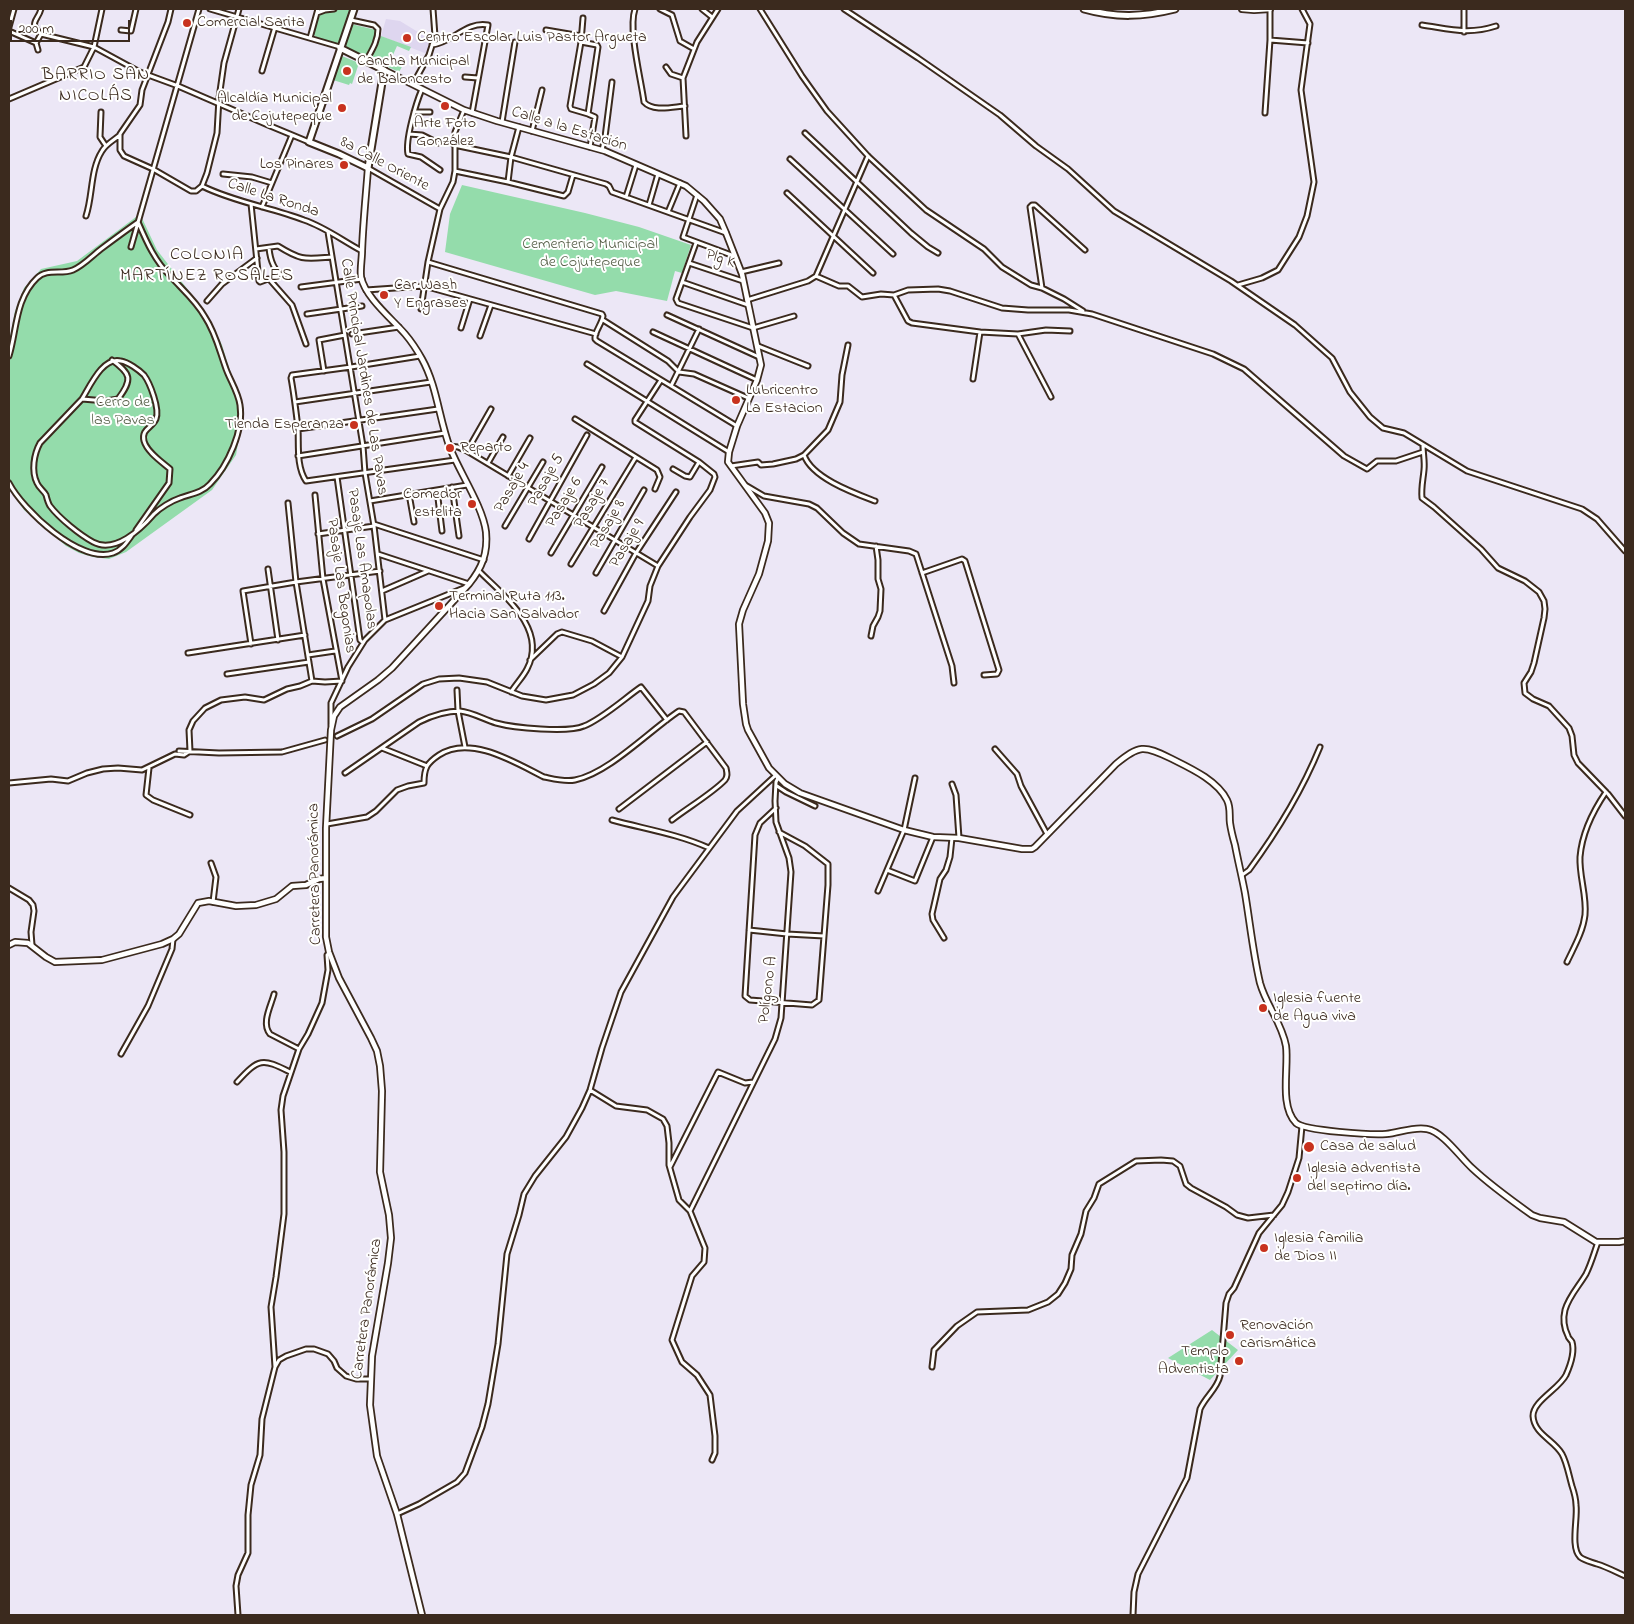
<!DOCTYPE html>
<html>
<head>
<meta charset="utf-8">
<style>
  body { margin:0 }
  #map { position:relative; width:1634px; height:1624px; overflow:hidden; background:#ece7f6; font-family:"Indie Flower",sans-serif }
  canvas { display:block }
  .frame { position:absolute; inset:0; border:10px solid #3b2a1e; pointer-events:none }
  .scale { position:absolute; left:10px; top:20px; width:120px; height:22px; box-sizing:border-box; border:2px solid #3b2a1e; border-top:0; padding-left:6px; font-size:15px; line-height:18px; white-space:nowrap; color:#3b2a1e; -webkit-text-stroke:4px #fff; paint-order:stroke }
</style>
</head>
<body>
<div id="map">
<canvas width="1634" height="1624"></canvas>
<div class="frame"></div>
<div class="scale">200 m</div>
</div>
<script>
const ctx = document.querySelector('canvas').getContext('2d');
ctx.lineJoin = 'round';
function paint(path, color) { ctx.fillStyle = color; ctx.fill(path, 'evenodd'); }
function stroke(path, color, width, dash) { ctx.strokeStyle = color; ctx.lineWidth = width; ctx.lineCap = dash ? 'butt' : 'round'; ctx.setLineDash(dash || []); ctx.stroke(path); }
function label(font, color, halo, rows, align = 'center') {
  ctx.font = font + ' "Indie Flower",sans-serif'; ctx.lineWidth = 4; ctx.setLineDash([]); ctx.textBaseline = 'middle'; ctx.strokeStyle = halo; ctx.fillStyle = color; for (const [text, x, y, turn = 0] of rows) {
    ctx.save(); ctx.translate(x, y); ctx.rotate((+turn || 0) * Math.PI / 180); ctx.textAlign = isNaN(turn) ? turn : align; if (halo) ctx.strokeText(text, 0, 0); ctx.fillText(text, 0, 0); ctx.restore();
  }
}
const built = new Path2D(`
  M386 19 400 21 431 40 427 54 381 36Z`);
const green = new Path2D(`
  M338 9H351L340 43C329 45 318 40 311 32 316 15 321 12 338 9Z
  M351 24 376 30C376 40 371 48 365 56L345 49 344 43Z
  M381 36 411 47 409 51 397 46 392 57 404 63 399 72 371 59Z
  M342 56 359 63 352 84 350 83 349 85 333 80Z
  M462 185 585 213 639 227 691 245 682 273 675 271 667 301 616 291 595 295 445 252 450 214Z
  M140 214 157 250 206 313 222 345 230 371 244 409 236 455 212 490 126 552 109 559 93 557 79 553 66 546 24 510 9 489V342L15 311 24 288 41 269 77 261Z
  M1212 1330 1238 1350 1210 1380 1168 1358Z`);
const minor = new Path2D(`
  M41 9C38 21 28 22 41 34L94 47 140 72 178 86 268 125 309 142
  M171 9 168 22 142 90 140 105 120 134V150L124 156 153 169 191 191H196L202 186 207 173 217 133 219 98 224 63 239 9
  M210 9 340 47
  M635 9C628 30 641 79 644 102 653 112 672 107 685 106
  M660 9 672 15 680 41 694 49
  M702 9 712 17
  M760 9 802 76 827 111 868 156 926 210 984 249 1002 267 1031 285 1042 288
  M844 9 918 58 1000 115 1036 146 1068 169 1114 211 1231 281 1295 325 1332 358 1350 392 1370 417 1383 428 1404 433 1467 471 1582 509 1597 519 1625 551
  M1464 9V32
  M317 13 325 10 334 9
  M351 20 374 25 378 29C378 41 372 50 366 61
  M1422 25C1450 29 1468 35 1496 26
  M9 27 14 9
  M121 30 131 31 136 9
  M546 30 581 36
  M9 31 36 43 38 50
  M310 38 318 9
  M1270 40 1308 43
  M581 42 583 18
  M36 43 41 34
  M432 45C452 43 466 21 488 25L472 113
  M666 67 671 74 683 78
  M262 71 275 27
  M465 77 478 78
  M413 84 429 55 435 36 433 9
  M422 89C416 103 405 140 408 154L421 157 440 170
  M9 99 84 67 94 47 102 9
  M101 112 100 137 106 146
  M414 112H430
  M1265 113 1270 40V9
  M588 114 571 109 570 106 581 42 597 45 598 47 588 114 595 117 590 147
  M502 122 515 42
  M532 131 542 90
  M805 133 911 233 928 247 938 253
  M409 134 422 135 438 143
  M686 136 683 78 697 42 718 9
  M454 145 511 157 606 184 609 186 612 192 726 233
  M602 150 605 137 612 82
  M790 159 893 254
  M368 168 440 209
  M455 171 508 182 511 157 519 127
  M223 174 252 177 272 183
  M508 182 564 196 568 192 573 175
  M202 186C234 202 270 207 304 220 325 227 343 241 362 251
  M787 193 873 273
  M697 195 683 237 734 256
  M626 197 636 165
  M251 204 259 281 260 282 268 279 270 280 292 305 306 344
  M649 205 658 174
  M262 207 292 135
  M668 212 680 183
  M86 216C93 195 90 170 102 151 106 144 114 140 120 135
  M328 232 363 446 365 473 374 526 385 620
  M696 243 676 299 678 303 753 328 794 316
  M131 247 199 9
  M269 248C270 259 273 270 283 276
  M256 249 278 246C302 261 305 259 332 257
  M428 262 602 314 603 316C602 324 594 332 595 339L597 341 737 426
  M689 263 743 281
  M741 272 779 263
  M816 276 839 286H848L862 297 881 294 894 295 908 290 938 289 950 291 1002 308 1028 310H1069L1092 314 1213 354 1244 369 1344 456 1367 469 1377 461H1396L1423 452
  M682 282 748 305
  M1238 285 1262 278 1278 270 1299 237 1307 216 1314 182 1301 90 1310 24 1302 9
  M301 287 362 279
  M366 290 424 286 596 334
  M894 295 908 321 912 323 980 332 1018 334 1051 397
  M747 300 808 281 816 276 868 156
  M207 301 222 284 257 258
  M421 309 428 262 440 209 453 182 455 171V132L464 110
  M1083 311 1064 299 1042 288 1030 207 1032 205H1035L1085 250
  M307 314 362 306
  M667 315 759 357
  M603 320 668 361 679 372 694 374 748 398
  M461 328 470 299
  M653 332 757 380
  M352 334 399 327
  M1018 334 1046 330 1070 331
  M480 336 491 305
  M758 346 808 366
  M9 356C17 330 15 299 37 278 47 268 61 275 73 270 83 266 92 256 101 249 113 240 125 231 138 222 147 243 155 261 171 277 183 290 196 301 205 317 215 332 219 349 225 366 229 379 238 391 240 405 244 430 228 466 210 484 202 493 190 494 180 498 171 501 160 508 154 514 141 529 115 554 93 542 80 535 59 518 50 506 48 503 47 499 46 495 44 491 39 488 37 483 31 471 34 454 40 443L82 399
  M420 356 351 367 292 375 291 378C294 394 296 411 298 428 299 445 296 466 306 481L455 460
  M112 360C131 374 133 379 118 399L106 401 82 399C90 386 103 356 121 361 128 362 139 370 144 375 150 383 160 409 156 419 152 428 141 429 144 441 147 452 162 462 170 469L169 483 136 530
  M587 364 729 452
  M324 371 319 340 345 335
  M973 379 980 332
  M671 386 699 329
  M295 402 431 382
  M575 419 657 470 660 477 655 489
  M298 429 438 409
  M1423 445C1423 453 1425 462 1424 470 1423 481 1421 487 1422 498L1434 507 1481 549 1498 568 1525 581 1539 592 1544 601 1545 609 1544 618 1534 663 1531 672 1524 683 1525 693 1533 699 1549 706 1569 728 1572 736 1574 755 1578 763 1608 794 1625 816
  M449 446 458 447 467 451 658 566
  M467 451 491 409
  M804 455C812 478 854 493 875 501
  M298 456 445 433
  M488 463 503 437
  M731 466 758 462 761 465 773 464 796 459 804 455 828 430 840 402 842 375 848 345
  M673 469 685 476 690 477 699 462
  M508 476 530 438
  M337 477 360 640 363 643
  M9 483C23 510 80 564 113 553 122 550 127 542 132 535
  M747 486 764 496 809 504 817 508 843 533 859 544 909 551 916 554 952 666 954 683
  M452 487 459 536
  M437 490 442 531
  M409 494 414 522
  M370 501 467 485
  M288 503 296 582 312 681
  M374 524 484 560
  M505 526 543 462
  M318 534 374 526
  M529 539 587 435
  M551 553 602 467
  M378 554 469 584
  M571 564 636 457
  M268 569 278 640
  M479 571C504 596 548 629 527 669 523 677 516 684 511 692
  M596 573 644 490
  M922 573 962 559 965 561 999 670 997 674 984 675
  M382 591 428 571
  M604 611 636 553 676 492
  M871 636 873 626 878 617 880 611 881 589 878 579V560L876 546
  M251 644 243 591 296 582 380 571
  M188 653 305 635
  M308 655 335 651
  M530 660 557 634 562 632 592 641 622 657
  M227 674 309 662
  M457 690 458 711 465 747
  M331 725V703L348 667 365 640 385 620 464 588
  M337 736 372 719 423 684 439 679 459 678 487 682 522 696 546 700 573 695 594 684 609 673 622 657 648 601 650 586 658 566 690 517 710 490 715 477 714 474 699 462 635 422V420L661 380
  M382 748 427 766
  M995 749 1017 774 1021 786 1047 834
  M179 751 219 753 282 752 325 740
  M149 768 146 795 153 800 190 815
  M345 773 419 722C431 716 446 711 460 711 472 712 485 720 496 723 514 728 568 733 584 726 602 719 625 698 641 687L667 720
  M9 783 51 779 68 781 87 773 103 769 118 768 142 770 175 754 184 755 190 751 189 730 193 721 205 708 221 700 245 697 264 700 287 689 300 686 312 681 325 682 342 681 323 579 315 495
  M952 784 956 795 959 838
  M777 786 786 792 815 806
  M776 808 760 823 755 835 745 996 750 1000 812 1005 819 1000 828 885V864L805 846 779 832
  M619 809 707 742
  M612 820C645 829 678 834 709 848
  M327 824 367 817 376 811 397 790 408 786 424 783C424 768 427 763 439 755 470 734 516 763 544 777 554 779 565 782 575 780 609 773 649 731 679 711L684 712 726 768C727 773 728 776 725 780 714 792 686 809 672 820
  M211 863 216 877 213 902
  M887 870 915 881 933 837
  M1242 875 1249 870C1277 832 1302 791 1320 747
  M9 888 29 900 33 905 34 911 31 932 32 945
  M878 891 904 830 915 778
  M749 930 787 934 824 936
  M944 938 933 920 932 914 940 879 946 870 950 857 952 838
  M1567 962C1574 947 1583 932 1585 915 1587 896 1579 876 1580 857 1582 833 1593 811 1606 792
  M274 994C271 1006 261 1023 270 1034L299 1049
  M121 1054 148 1006 172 949 173 939
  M237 1082C259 1058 262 1058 290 1072
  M590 1090 616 1106 647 1110 663 1119 667 1126 669 1143V1165L679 1200 690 1211 705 1248 704 1262 692 1276 672 1340 682 1362 697 1375 710 1395 715 1436V1453L712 1460
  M670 1167 718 1072 745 1083 753 1082
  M690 1211 775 1039 781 1018 791 872 789 858 776 822 775 801 776 782 778 778
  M1598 1242C1594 1253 1591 1264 1586 1274 1579 1286 1569 1296 1565 1310 1563 1318 1564 1328 1568 1336 1568 1338 1571 1340 1572 1342 1575 1352 1570 1366 1566 1375 1559 1389 1533 1401 1533 1416 1534 1434 1554 1440 1562 1454 1567 1463 1569 1476 1572 1486 1574 1492 1576 1499 1576 1505 1578 1518 1570 1547 1580 1557 1585 1561 1592 1562 1597 1564 1607 1567 1616 1572 1625 1576
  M275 1367 271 1307 276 1277 284 1214V1152L281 1110 283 1096 299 1049 308 1034 322 1003 328 970 327 955 329 953
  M932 1367 934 1350 957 1326 977 1312 1028 1310 1048 1302 1058 1294 1065 1283 1071 1269 1072 1255 1081 1234 1086 1211 1094 1198 1099 1184 1136 1161 1161 1160 1173 1161 1180 1166 1186 1184 1191 1188 1226 1207 1237 1215 1248 1218 1274 1215
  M397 1514 419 1504 457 1482 465 1473 482 1427 488 1404 498 1344 507 1254 519 1215 524 1194 535 1176 566 1137 582 1108 590 1090 602 1048 621 992 673 897 737 811 776 775
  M238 1615 236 1586 238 1575 248 1553V1515L251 1485 260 1455 262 1419 275 1367 279 1360 286 1356 306 1349H314L328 1354 334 1361 337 1368 346 1376 356 1379H370
  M1133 1615 1134 1592 1138 1574 1187 1478 1200 1409C1206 1396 1217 1389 1220 1376L1226 1303 1229 1294 1234 1288 1259 1233 1282 1205 1288 1192 1299 1158 1302 1126`);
const tertiary = new Path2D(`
  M1242 9 1254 10 1270 9
  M384 70 464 110 497 121 605 151 686 186 704 201 720 219 726 233 742 274 761 365 757 380 737 426 729 452 728 462 765 513 769 523 768 541 759 574 743 610 739 624 743 704 746 724 748 730 769 768 785 784 800 793 904 830 933 837 959 838 1022 849H1032L1035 847 1116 764C1139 745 1144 745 1170 758 1190 768 1217 780 1227 800 1231 808 1229 815 1230 823 1231 830 1233 838 1235 845 1238 861 1242 877 1245 893 1250 923 1253 953 1260 983 1266 1005 1282 1023 1286 1046 1289 1067 1279 1106 1296 1123 1305 1131 1372 1135 1386 1134 1399 1133 1414 1126 1427 1129 1443 1132 1460 1157 1472 1168 1490 1185 1511 1200 1532 1215L1540 1218 1564 1222 1596 1242H1619L1625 1241
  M368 168C366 195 363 223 362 251 362 259 360 269 361 277 365 297 392 319 405 334 411 341 417 350 422 359 437 386 439 419 450 448 460 473 483 507 486 532 488 553 482 568 469 584L392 668 378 680 340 707 334 716 331 730 326 828V937L329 952 339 978 371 1038 377 1051 380 1066 382 1091 380 1172 389 1215 391 1238 388 1263 372 1356 370 1405 377 1456 397 1514 422 1615
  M9 945 15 942 28 943 46 957 55 962 102 960 162 944 173 939 179 934 198 903 209 901 236 906 256 905 276 899 292 886 306 885 319 879 326 878`);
const secondary = new Path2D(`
  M1084 9C1116 18 1143 17 1175 9
  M340 48 384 70 368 168 339 154 309 142 354 9`);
const markers = [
  [187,23,5,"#c8321e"],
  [407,38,5,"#c8321e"],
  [347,71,5,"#c8321e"],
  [445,106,5,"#c8321e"],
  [342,108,5,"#c8321e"],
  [344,165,5,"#c8321e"],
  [384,295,5,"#c8321e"],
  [736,400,5,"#c8321e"],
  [354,425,5,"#c8321e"],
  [450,448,5,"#c8321e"],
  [472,504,5,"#c8321e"],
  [439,606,5,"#c8321e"],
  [1263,1008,5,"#c8321e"],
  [1309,1147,6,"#c8321e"],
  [1297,1178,5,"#c8321e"],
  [1264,1248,5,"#c8321e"],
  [1230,1335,5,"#c8321e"],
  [1239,1361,5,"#c8321e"]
];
const poiNames = [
  ["Comercial Sarita",197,23],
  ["Centro Escolar Luis Pastor Argueta",417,38],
  ["Cancha Municipal",357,62],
  ["de Baloncesto",357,80],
  ["Alcaldía Municipal",332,99,"right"],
  ["de Cojutepeque",332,117,"right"],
  ["Arte Foto",445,124,"center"],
  ["González",445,142,"center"],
  ["Los Pinares",334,165,"right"],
  ["Car Wash",394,286],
  ["Y Engrases",394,304],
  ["Lubricentro",746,391],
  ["La Estacion",746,409],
  ["Tienda Esperanza",344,425,"right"],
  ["Reparto",460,448],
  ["Comedor",462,495,"right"],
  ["estelita",462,513,"right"],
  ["Terminal Ruta 113.",449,597],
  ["Hacia San Salvador",449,615],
  ["Iglesia fuente",1273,999],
  ["de Agua viva",1273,1017],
  ["Casa de salud",1320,1147],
  ["Iglesia adventista",1307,1169],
  ["del septimo día.",1307,1187],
  ["Iglesia familia",1274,1239],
  ["de Dios II",1274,1257],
  ["Renovación",1240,1326],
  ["carismática",1240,1344],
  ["Templo",1229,1352,"right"],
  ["Adventista",1229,1370,"right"]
];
const streetNames = [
  ["Calle a la Estación",569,130,17],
  ["8a Calle Oriente",384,165,28],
  ["Calle La Ronda",273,199,18],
  ["Plg K",720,260,19],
  ["Calle Principal Jardines de Las Pavas",363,377,81],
  ["Pasaje 5",547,481,-61],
  ["Pasaje 4",513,488,-60],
  ["Pasaje 6",565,503,-59],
  ["Pasaje 7",593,504,-59],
  ["Pasaje 8",609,525,-60],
  ["Pasaje 9",628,544,-59],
  ["Pasaje Las Amapolas",361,559,82],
  ["Pasaje Las Begonias",340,586,82],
  ["Carretera Panorámica",316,874,-91],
  ["Polígono A",769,990,-83],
  ["Carretera Panorámica",368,1309,-82]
];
const parkNames = [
  ["Cementerio Municipal",590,245],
  ["de Cojutepeque",590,263],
  ["Cerro de",123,403],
  ["las Pavas",123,421]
];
const neighbourhoodNames = [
  ["BARRIO SAN",96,76],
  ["NICOLÁS",96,97],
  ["COLONIA",207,256],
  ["MARTÍNEZ ROSALES",207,277]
];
paint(built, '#ded6ef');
paint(green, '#94dcab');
stroke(minor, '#3b2a1e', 7);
stroke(tertiary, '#3b2a1e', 8);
stroke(secondary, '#3b2a1e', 9);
stroke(minor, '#fff', 3);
stroke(tertiary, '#fff', 4.5);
stroke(secondary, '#fff', 5);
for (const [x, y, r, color] of markers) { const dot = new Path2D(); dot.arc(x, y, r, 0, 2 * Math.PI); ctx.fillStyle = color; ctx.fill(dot); stroke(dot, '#fff', 2); }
label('16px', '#3b2a1e', '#fff', poiNames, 'left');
label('16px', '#3b2a1e', '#fff', streetNames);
label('16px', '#565f48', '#fff', parkNames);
ctx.letterSpacing = '1px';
label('18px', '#3b2a1e', '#fff', neighbourhoodNames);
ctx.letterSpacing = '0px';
</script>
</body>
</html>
